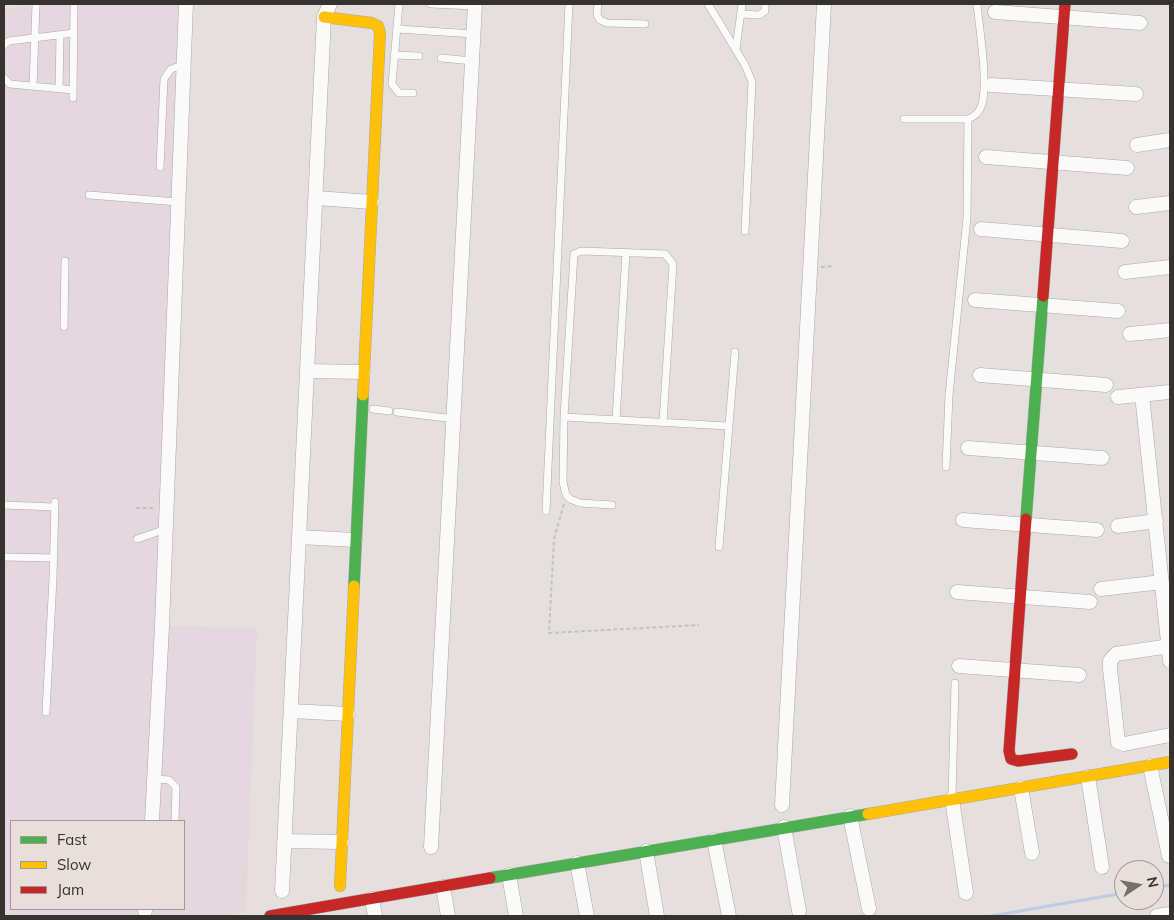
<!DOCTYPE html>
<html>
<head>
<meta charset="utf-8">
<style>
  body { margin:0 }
  #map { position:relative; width:1174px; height:920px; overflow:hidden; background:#e5e0de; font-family:Mulish,sans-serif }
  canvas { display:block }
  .frame { position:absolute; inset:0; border:5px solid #353230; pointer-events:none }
  .legend { position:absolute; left:10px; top:820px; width:175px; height:90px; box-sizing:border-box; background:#e8dfdb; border:1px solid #a09a97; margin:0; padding:6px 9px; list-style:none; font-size:15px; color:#353230 }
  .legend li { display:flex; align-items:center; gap:10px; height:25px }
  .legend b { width:25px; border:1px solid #a09a97 }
  .north { position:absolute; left:1114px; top:860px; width:50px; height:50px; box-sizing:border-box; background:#e8dfdb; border:1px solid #a09a97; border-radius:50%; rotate:78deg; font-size:14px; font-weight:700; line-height:20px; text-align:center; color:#353230 }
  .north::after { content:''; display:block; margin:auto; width:18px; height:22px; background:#736f6d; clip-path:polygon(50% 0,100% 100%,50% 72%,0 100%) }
</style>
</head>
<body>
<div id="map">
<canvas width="1174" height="920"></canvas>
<div class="frame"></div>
<ul class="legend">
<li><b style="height:6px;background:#4caf50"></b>Fast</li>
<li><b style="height:6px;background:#ffc107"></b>Slow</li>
<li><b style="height:6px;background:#c62828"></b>Jam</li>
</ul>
<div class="north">N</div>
</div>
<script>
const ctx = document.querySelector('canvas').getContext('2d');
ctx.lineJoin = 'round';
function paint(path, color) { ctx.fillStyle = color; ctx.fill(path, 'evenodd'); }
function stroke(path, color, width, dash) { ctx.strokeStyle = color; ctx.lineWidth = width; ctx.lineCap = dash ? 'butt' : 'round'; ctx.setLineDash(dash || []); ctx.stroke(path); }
const industrial = new Path2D(`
  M48 4H190L163 626 257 628 246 912 223 916H4V9ZM11 821H184V909H11Z`);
const stream = new Path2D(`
  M1154 888 1170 885
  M991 916 1124 893`);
const path = new Path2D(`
  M821 267 834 266
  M564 504 554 539 549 633 699 625
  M136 508H153`);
const lane = new Path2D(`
  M399 4 392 84 399 93H413
  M431 4 475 6
  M598 4 597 15 600 20 607 23 645 24
  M708 4 745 65 752 82 745 231
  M741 14 759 15 765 11V4
  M397 29 474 34
  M4 45 9 41 74 33
  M736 49 742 4
  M394 55 419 56
  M441 58 473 61
  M4 78 10 84 73 90
  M33 86 36 5
  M59 89 60 35
  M73 98 74 4
  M904 119H968C973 117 977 115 980 109 990 92 979 26 977 4
  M160 167 164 79 171 69 183 65
  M89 195 178 202
  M64 327 65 261
  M373 409 389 411
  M397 412 455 419
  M564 417 728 426
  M616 420 626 253
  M946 467 949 395 967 218 968 119
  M4 505 54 507
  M612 505 580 503 570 499 566 495 563 482 564 417 574 254 581 251 665 254 673 264 663 422
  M546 511 569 4
  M137 539 166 529
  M719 547 735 352
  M4 557 54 558
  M46 712 53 578 55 502
  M156 779 169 780 176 787 175 821
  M952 797 955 683`);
const street = new Path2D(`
  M995 12 1140 23
  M991 85 1136 94
  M1137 145 1170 140
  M986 157 1127 168
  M316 198 372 202
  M1136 207 1170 203
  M981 229 1122 241
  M1125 272 1170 267
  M975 300 1118 311
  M1130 334 1170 330
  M307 371 363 372
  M980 375 1106 385
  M1142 395 1170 661
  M1118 397 1170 392
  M968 448 1102 458
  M963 520 1097 530
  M1118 526 1156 521
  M299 537 355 540
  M1101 589 1162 582
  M957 592 1090 602
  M1170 646 1116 654 1110 661V669L1118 742 1124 744 1170 735
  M959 666 1079 675
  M291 711 348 714
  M1150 766 1169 856
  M1088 777 1102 867
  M1021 788 1032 853
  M952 799 966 893
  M782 805 824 4
  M850 816 869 909
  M152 821 162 626 186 4
  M784 827 799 911
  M714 840 729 916
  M284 841 342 842
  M431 847 475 4
  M646 851 657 916
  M577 863 587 916
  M509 875 516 916
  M443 887 448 916
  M282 891 324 17 330 4
  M372 899 375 916
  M145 911V909
  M1157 916 1170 914`);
const fast = new Path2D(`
  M1026 519 1043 296
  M354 586 363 395
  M490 878 868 814`);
const slow = new Path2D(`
  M324 17 372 23 378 26 380 33 363 395
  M868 814 1170 762
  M340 886 354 586`);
const jam = new Path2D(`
  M1043 296 1065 4
  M1026 519 1009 751 1011 759 1018 761 1072 754
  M270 916 490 878`);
paint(industrial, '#e5d7de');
stroke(stream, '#becbe1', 3);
stroke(lane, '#aba7a6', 8);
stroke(street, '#aba7a6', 15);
stroke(fast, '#aba7a6', 12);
stroke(slow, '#aba7a6', 12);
stroke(jam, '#aba7a6', 12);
stroke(path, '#c3c2c0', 2, [4, 2.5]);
stroke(lane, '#fbfafa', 7);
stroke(street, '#fbfafa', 14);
stroke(fast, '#4caf50', 11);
stroke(slow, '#ffc107', 11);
stroke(jam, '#c62828', 11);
</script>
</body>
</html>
